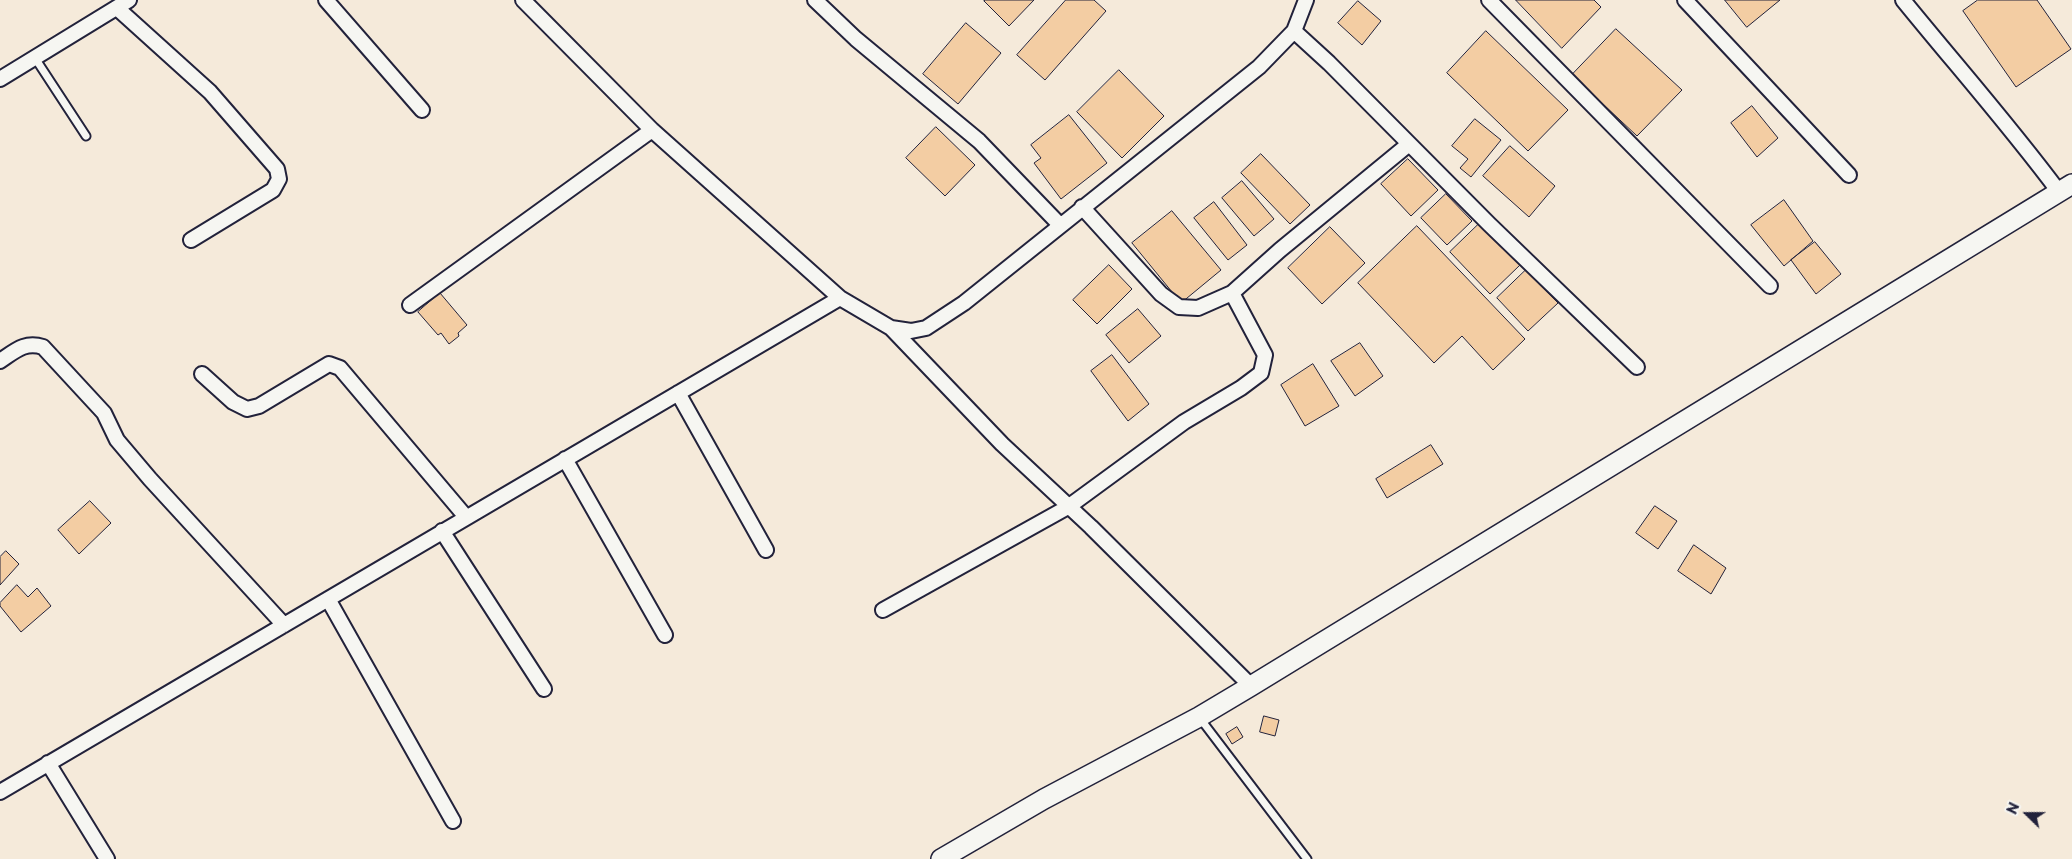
<!DOCTYPE html>
<html>
<head>
<meta charset="utf-8">
<style>
  body { margin:0 }
  #map { position:relative; width:2072px; height:859px; overflow:hidden; background:#f5eada; font-family:"Playpen Sans",sans-serif }
  canvas { display:block }
  .north { position:absolute; left:2002px; top:789px; width:50px; height:50px; -webkit-text-stroke:4px #f6f6f2; paint-order:stroke; rotate:292deg; font-size:14px; font-weight:700; line-height:20px; text-align:center; color:#22223b }
  .north::after { content:''; display:block; margin:auto; width:18px; height:22px; background:#22223b; clip-path:polygon(50% 0,100% 100%,50% 72%,0 100%) }
</style>
</head>
<body>
<div id="map">
<canvas width="2072" height="859"></canvas>
<div class="north">N</div>
</div>
<script>
const ctx = document.querySelector('canvas').getContext('2d');
ctx.lineJoin = 'round';
function paint(path, color) { ctx.fillStyle = color; ctx.fill(path, 'evenodd'); }
function stroke(path, color, width, dash) { ctx.strokeStyle = color; ctx.lineWidth = width; ctx.lineCap = dash ? 'butt' : 'round'; ctx.setLineDash(dash || []); ctx.stroke(path); }
const building = new Path2D(`
  M986 0H1034L1009 26 984 1Z
  M1066 0H1094L1106 11 1045 80 1017 55Z
  M1516 0H1594L1601 7 1562 48Z
  M1725 0H1780L1747 27Z
  M1978 0H2037L2071 49 2016 87 1963 11Z
  M1358 1 1381 21 1362 45 1338 23Z
  M966 23 1001 53 958 104 923 74Z
  M1616 29 1682 90 1637 136 1572 75Z
  M1486 31 1568 110 1528 151 1447 73Z
  M1119 70 1164 116 1122 158 1077 112Z
  M1752 106 1778 138 1757 157 1731 123Z
  M1069 115 1107 163 1061 199 1034 163 1041 158 1031 145Z
  M1475 119 1501 140 1471 177 1460 168 1468 159 1452 146Z
  M936 127 975 165 945 196 906 158Z
  M1510 146 1555 186 1529 217 1483 176Z
  M1261 154 1310 205 1290 224 1241 173Z
  M1408 159 1438 190 1411 216 1381 184Z
  M1242 181 1274 219 1254 236 1222 198Z
  M1446 194 1472 221 1447 245 1421 218Z
  M1784 200 1813 241 1784 266 1751 225Z
  M1214 202 1247 245 1228 260 1194 218Z
  M1172 211 1221 270 1181 303 1132 243Z
  M1480 223 1520 265 1490 294 1450 252Z
  M1417 226 1525 339 1493 370 1462 336 1434 363 1358 283Z
  M1330 227 1365 263 1322 304 1288 268Z
  M1815 242 1841 274 1816 294 1791 260Z
  M1109 265 1132 289 1097 324 1073 300Z
  M1526 270 1558 303 1528 331 1497 298Z
  M440 293 467 325 458 333 459 336 449 344 441 333 438 335 418 312Z
  M1138 309 1161 336 1129 363 1106 335Z
  M1360 343 1383 376 1355 396 1331 361Z
  M1112 355 1149 404 1128 421 1091 371Z
  M1313 364 1339 406 1305 426 1281 385Z
  M1431 445 1443 464 1387 498 1376 479Z
  M90 501 111 523 79 554 58 530Z
  M1655 506 1677 521 1658 549 1636 533Z
  M1694 545 1726 568 1711 594 1678 571Z
  M6 551 19 564 0 585V557Z
  M17 585 28 597 37 588 51 606 21 632 0 606V603Z
  M1264 716 1279 720 1275 736 1260 732Z
  M1237 727 1243 737 1232 744 1226 734Z`);
const lane = new Path2D(`
  M35 58 86 136
  M1199 717 1307 859`);
const street = new Path2D(`
  M326 0 422 110
  M523 0 652 130 840 298 891 328 911 331 926 328 964 303 1259 67 1294 31 1306 0
  M815 0 856 39 979 141 1060 225
  M1489 0 1770 286
  M1685 0 1849 175
  M1903 0C1955 64 2010 126 2059 192
  M117 8 210 92 277 169 279 179 273 190 191 240
  M1294 31 1329 63 1489 224 1637 367
  M0 79 129 0
  M1082 207 1161 294 1179 307 1198 308 1232 293 1280 250 1409 144
  M410 305 652 130
  M891 328 1002 444 1091 527 1251 686
  M0 361C15 351 25 341 43 347L104 413 117 440 150 479 284 625
  M202 374 233 402 247 409 259 406 329 364 340 368 466 517
  M678 393 766 550
  M565 459 665 635
  M442 531 544 689
  M328 599 453 821
  M883 610 1068 507 1184 422 1241 388 1261 373 1265 355 1232 293
  M48 763 107 859
  M0 792 840 298`);
const secondary = new Path2D(`
  M941 859 1044 799 1199 717 1251 686 2072 184`);
paint(building, '#f3cda3');
stroke(building, '#22223b', 1);
stroke(lane, '#22223b', 11);
stroke(street, '#22223b', 18);
stroke(secondary, '#22223b', 22);
stroke(lane, '#f6f6f2', 7);
stroke(street, '#f6f6f2', 14);
stroke(secondary, '#f6f6f2', 19);
</script>
</body>
</html>
